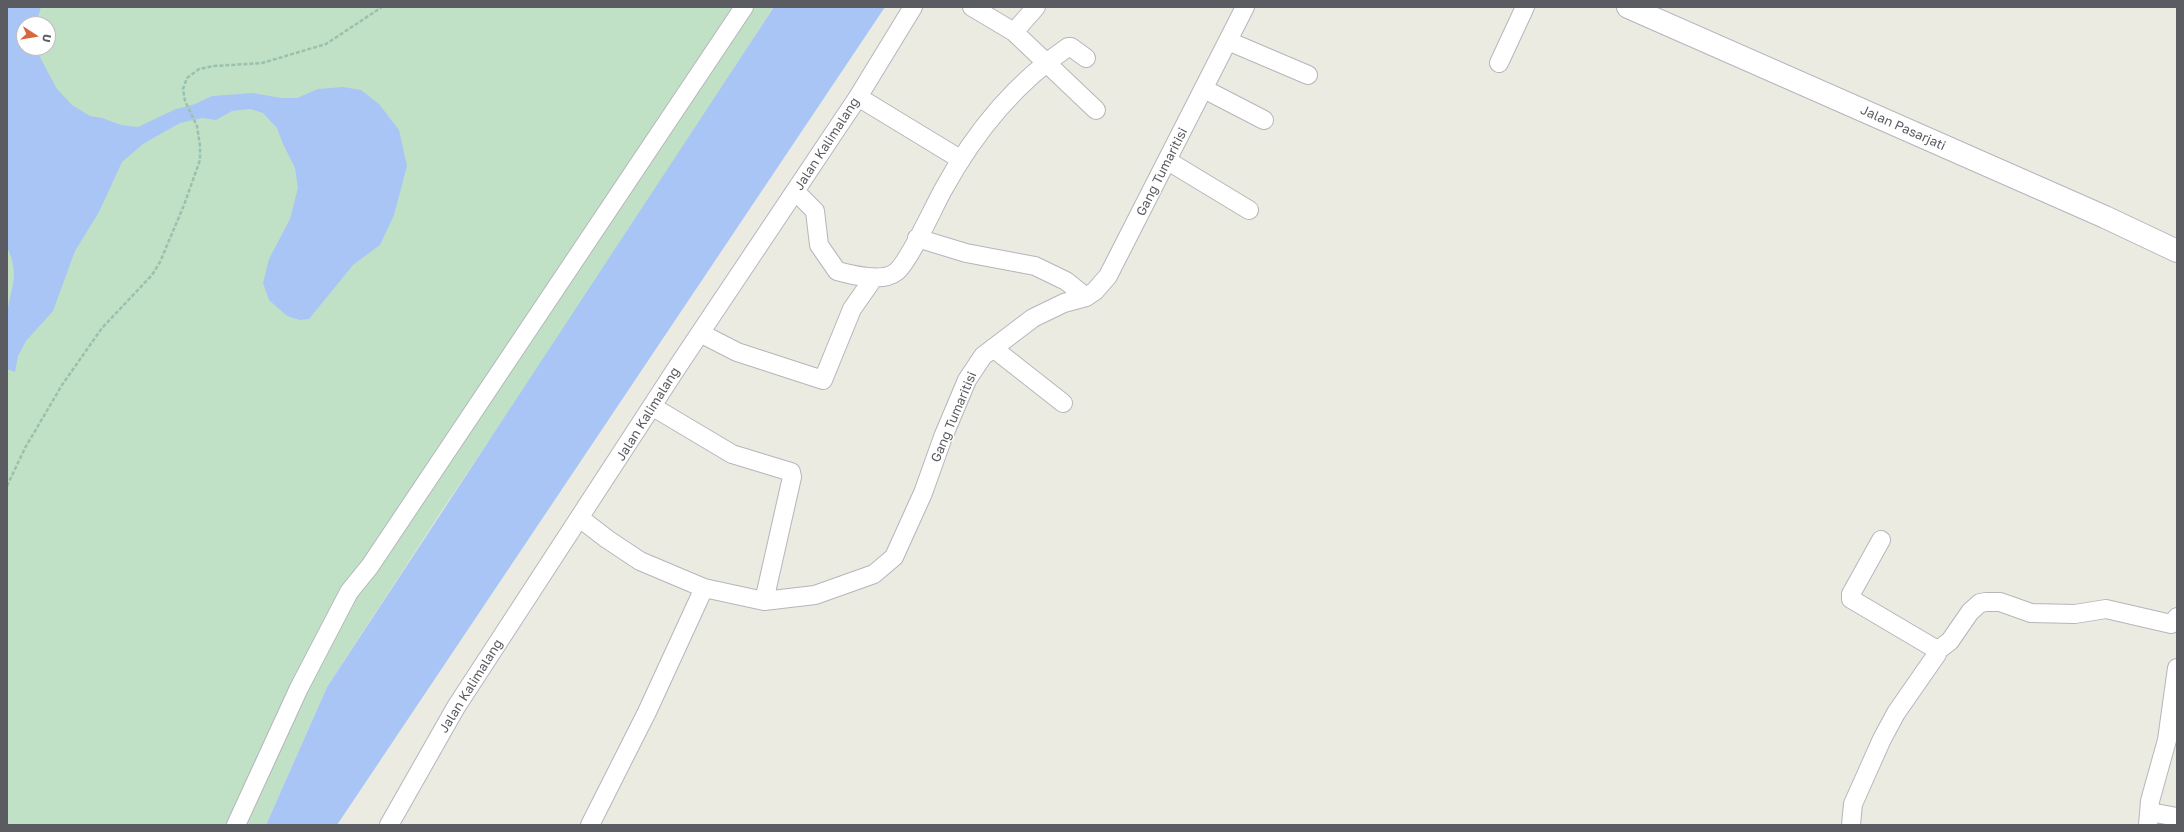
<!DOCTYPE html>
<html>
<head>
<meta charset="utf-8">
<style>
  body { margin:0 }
  #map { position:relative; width:2184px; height:832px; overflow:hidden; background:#ebebe2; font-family:"Golos Text",sans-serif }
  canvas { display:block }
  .frame { position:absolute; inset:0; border:8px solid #5a5c61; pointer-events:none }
  .north { position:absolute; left:16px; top:16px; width:40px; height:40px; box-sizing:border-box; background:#fff; border:1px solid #bdbec0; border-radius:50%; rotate:102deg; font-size:11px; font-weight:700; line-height:16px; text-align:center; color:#5a5c61 }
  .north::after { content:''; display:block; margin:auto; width:14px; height:18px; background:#d7663d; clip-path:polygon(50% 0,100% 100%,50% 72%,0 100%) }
</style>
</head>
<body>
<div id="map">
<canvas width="2184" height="832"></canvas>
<div class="frame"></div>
<div class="north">U</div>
</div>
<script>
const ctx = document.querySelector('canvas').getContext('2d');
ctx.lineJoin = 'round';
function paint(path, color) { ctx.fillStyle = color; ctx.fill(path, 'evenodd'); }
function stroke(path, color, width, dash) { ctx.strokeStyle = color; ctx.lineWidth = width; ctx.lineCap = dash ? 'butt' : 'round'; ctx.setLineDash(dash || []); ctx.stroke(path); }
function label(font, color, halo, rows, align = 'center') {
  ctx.font = font + ' "Golos Text",sans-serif'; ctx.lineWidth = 3; ctx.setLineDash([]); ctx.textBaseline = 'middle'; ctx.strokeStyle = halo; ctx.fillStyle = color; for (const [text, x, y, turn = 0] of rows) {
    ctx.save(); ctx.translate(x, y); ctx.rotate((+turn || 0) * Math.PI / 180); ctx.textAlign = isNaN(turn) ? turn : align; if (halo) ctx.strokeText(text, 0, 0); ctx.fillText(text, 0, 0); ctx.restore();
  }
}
const green = new Path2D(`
  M7 7H774L629 233 443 509 327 687 266 825H7ZM24 24H48V48H24Z`);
const water = new Path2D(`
  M7 7H41L36 24H24V48H37L42 61 57 89 72 105 90 116 102 118 121 125 138 127 176 109 195 104 212 96 253 93 281 98H297L318 89 343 87 361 90 379 104 399 130 407 166 394 215 380 245 353 265 309 319 300 320 287 316 269 300 263 283 269 259 290 219 298 188 295 168 283 144 277 128 263 113 250 109 232 111 216 120 202 118 180 123 143 144 122 162 99 212 75 251 53 311 26 341 18 356 15 372 7 369C7 352 5 333 7 316 10 287 21 277 7 247Z
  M774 7H885L337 825H266L327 687Z`);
const path = new Path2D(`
  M7 486 25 448 62 385 102 328 152 275 160 262 184 205 200 160V146L197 126 185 101 183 89 187 78 199 69 214 66 262 63 326 44 382 7`);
const street = new Path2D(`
  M972 7 1014 32 1096 110
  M1014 32 1036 7
  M1228 41 1308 75
  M1499 63 1525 7
  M1204 89 1264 120
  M858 97 960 159
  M1168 161 1249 210
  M796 192 815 211 819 245 837 271C852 275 882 283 896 272 909 262 933 208 943 190 973 135 1015 83 1068 47H1071L1086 58
  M917 238 966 253 1035 266 1066 281 1086 297
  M700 333 737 352 823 380 852 309 873 279
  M993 348 1063 403
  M653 407 732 454 791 472 792 477 764 601
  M581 519 607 539 640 561 704 588 764 601 815 595 874 574 894 557 923 493 943 437 967 380 983 356 1033 318 1064 303 1086 297 1095 291 1108 276 1245 7
  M1937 651 1950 641 1970 612 1980 603 1986 602H2000L2031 613 2075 614 2106 609 2171 624 2173 623 2177 617
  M2150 812 2177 817
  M236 825 299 688 349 592 370 566 744 7
  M389 825 456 707 678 366 858 97 913 7
  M590 825 647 712 704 588
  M1851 825 1853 804 1882 739 1896 713 1937 654 1934 648 1851 599V594L1881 540
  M2148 825 2150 801 2167 740 2177 668`);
const secondary = new Path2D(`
  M1628 7 2105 217 2177 251`);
const streetNames = [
  ["Jalan Pasarjati",1903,128,24],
  ["Jalan Kalimalang",827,144,-57],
  ["Gang Tumaritisi",1162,172,-63],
  ["Jalan Kalimalang",648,414,-58],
  ["Gang Tumaritisi",954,417,-67],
  ["Jalan Kalimalang",471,686,-58]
];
paint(green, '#c1e1c7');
paint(water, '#a8c5f6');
stroke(street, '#b4b6bb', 20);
stroke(secondary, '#b4b5bb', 24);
stroke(path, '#9ac1ad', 2.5, [4, 2]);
stroke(street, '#fff', 18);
stroke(secondary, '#fff', 22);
label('13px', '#5a5c61', '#fff', streetNames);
</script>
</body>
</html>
